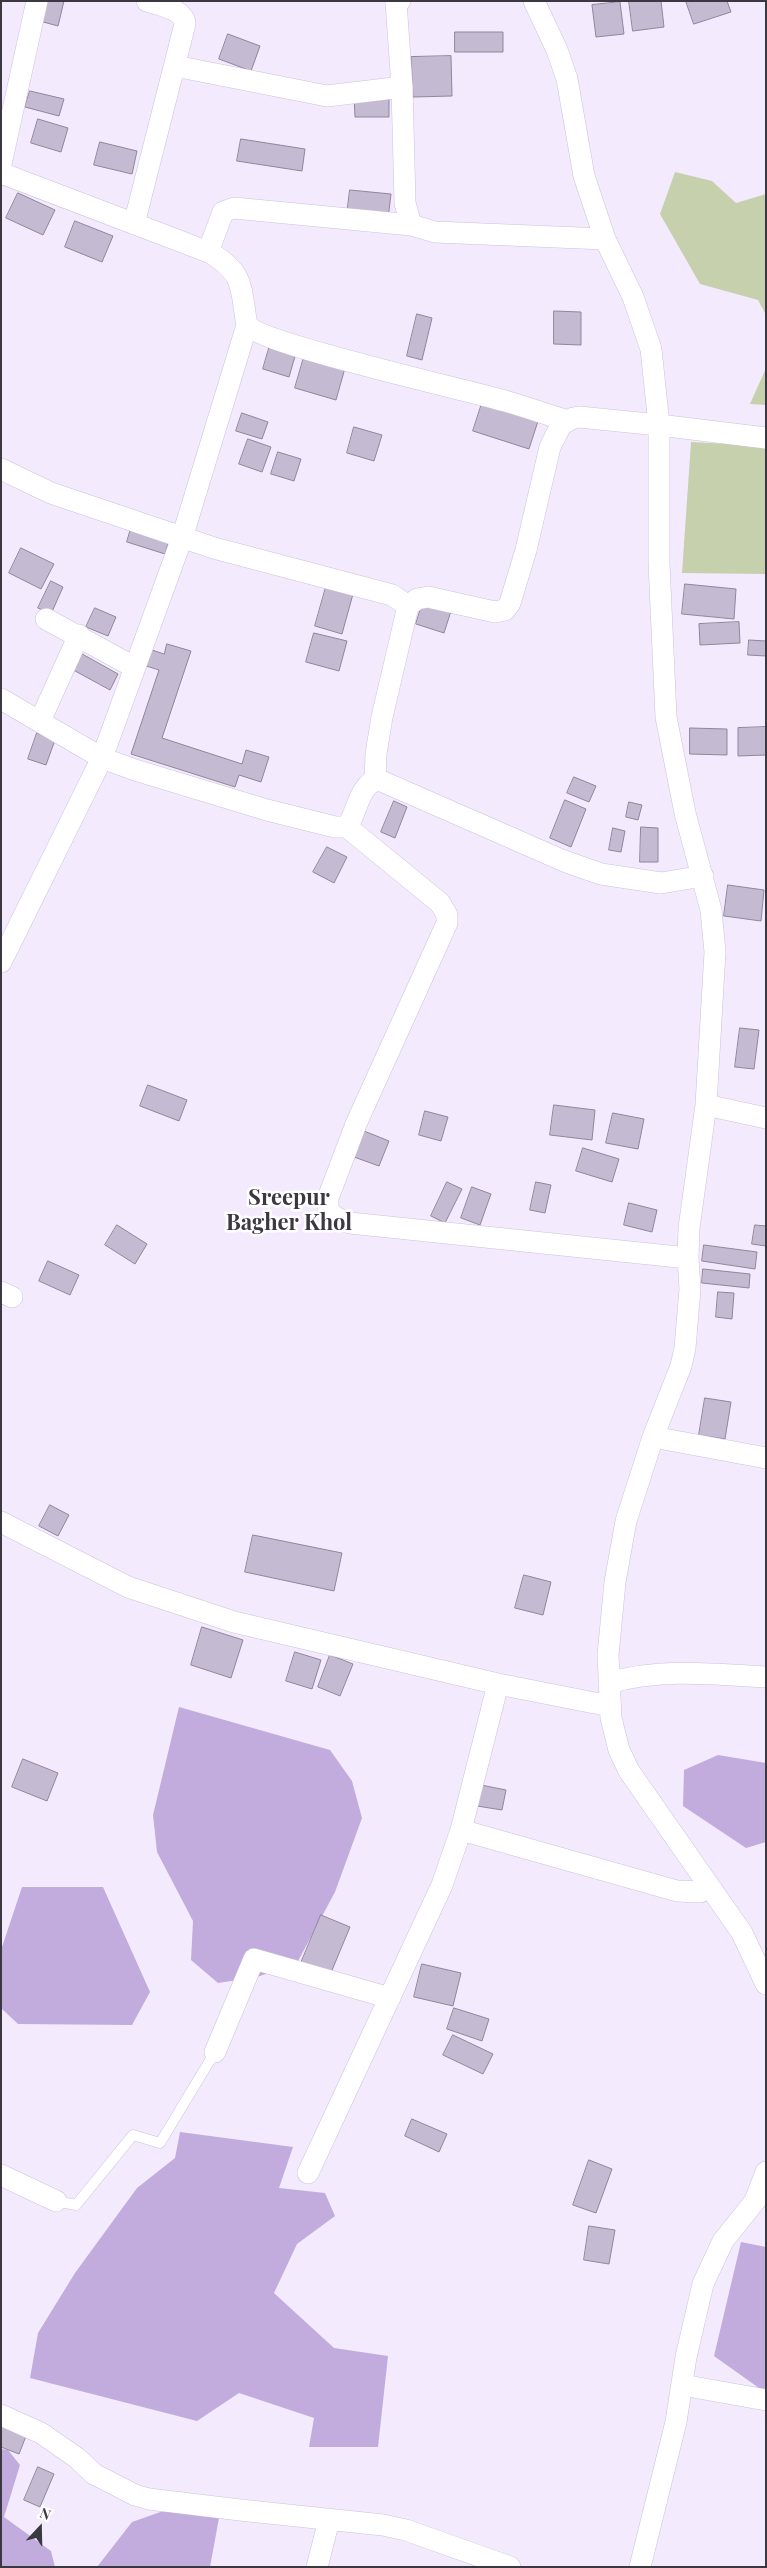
<!DOCTYPE html>
<html>
<head>
<meta charset="utf-8">
<style>
  body { margin:0 }
  #map { position:relative; width:767px; height:2568px; overflow:hidden; background:#f3eafe; font-family:"Playfair Display",serif }
  canvas { display:block }
  .frame { position:absolute; inset:0; border:2px solid #3c3841; pointer-events:none }
  .north { position:absolute; left:15px; top:2503px; width:50px; height:50px; -webkit-text-stroke:4px #fff; paint-order:stroke; rotate:21deg; font-size:14px; font-weight:700; line-height:20px; text-align:center; color:#3c3841 }
  .north::after { content:''; display:block; margin:auto; width:18px; height:22px; background:#3c3841; clip-path:polygon(50% 0,100% 100%,50% 72%,0 100%) }
</style>
</head>
<body>
<div id="map">
<canvas width="767" height="2568"></canvas>
<div class="frame"></div>
<div class="north">N</div>
</div>
<script>
const ctx = document.querySelector('canvas').getContext('2d');
ctx.lineJoin = 'round';
function paint(path, color) { ctx.fillStyle = color; ctx.fill(path, 'evenodd'); }
function stroke(path, color, width, dash) { ctx.strokeStyle = color; ctx.lineWidth = width; ctx.lineCap = dash ? 'butt' : 'round'; ctx.setLineDash(dash || []); ctx.stroke(path); }
function label(font, color, halo, rows, align = 'center') {
  ctx.font = font + ' "Playfair Display",serif'; ctx.lineWidth = 5; ctx.setLineDash([]); ctx.textBaseline = 'middle'; ctx.strokeStyle = halo; ctx.fillStyle = color; for (const [text, x, y, turn = 0] of rows) {
    ctx.save(); ctx.translate(x, y); ctx.rotate((+turn || 0) * Math.PI / 180); ctx.textAlign = isNaN(turn) ? turn : align; if (halo) ctx.strokeText(text, 0, 0); ctx.fillText(text, 0, 0); ctx.restore();
  }
}
const green = new Path2D(`
  M675 172 712 181 736 203 766 194V315L758 300 700 284 660 214Z
  M766 368V405L750 404Z
  M691 442 766 446V574L682 573Z`);
const water = new Path2D(`
  M179 1707 330 1750 352 1781 362 1818 335 1892 297 1963 257 1977 218 1983 191 1960 193 1921 157 1852 153 1815Z
  M718 1755 766 1763V1842L746 1848 683 1806 684 1770Z
  M22 1887H103L150 1992 132 2025 18 2024 1 2008V1950Z
  M180 2132 293 2147 279 2188 325 2193 335 2216 297 2244 274 2293 334 2348 388 2356 378 2447H309L314 2418 239 2393 197 2421 30 2378 38 2333 75 2273 137 2188 175 2158Z
  M741 2242 766 2247V2393L714 2356Z
  M1 2449 8 2450 20 2465 4 2517 51 2551 55 2567H1Z
  M166 2510 219 2518 210 2567H97L132 2522Z`);
const building = new Path2D(`
  M41 1H64L58 26 36 20Z
  M629 1H661L664 27 633 31Z
  M686 1H727L731 12 694 24Z
  M620 2 624 34 596 37 592 5Z
  M455 32H503V52H455Z
  M228 34 260 46 251 71 219 59Z
  M451 56 452 96 413 97 411 57Z
  M30 91 64 99 59 116 25 107Z
  M389 95V117H355L354 96Z
  M38 119 68 128 61 152 31 143Z
  M241 139 305 149 302 171 237 161Z
  M100 142 137 151 132 174 94 165Z
  M350 190 391 194 388 219 347 214Z
  M18 193 55 210 43 235 6 218Z
  M75 221 113 236 102 262 65 247Z
  M554 311 581 312V345L554 344Z
  M417 314 432 318 422 360 407 356Z
  M270 345 296 353 289 377 263 369Z
  M304 357 345 368 336 400 295 388Z
  M483 400 539 418 529 449 473 431Z
  M242 413 268 422 262 439 236 431Z
  M354 427 382 435 374 461 347 453Z
  M248 439 271 447 262 472 239 464Z
  M278 452 301 459 294 481 271 474Z
  M132 525 170 537 165 554 127 542Z
  M21 548 54 564 41 589 9 573Z
  M51 581 63 587 51 614 38 608Z
  M685 584 736 589 734 619 682 614Z
  M326 587 353 594 342 634 315 626Z
  M423 602 451 611 444 633 416 624Z
  M95 608 116 617 108 636 86 627Z
  M739 622 740 643 700 645 699 624Z
  M314 633 347 641 339 671 306 662Z
  M749 640 766 641V656L748 655Z
  M167 644 191 651 162 738 242 764 246 750 269 757 261 782 239 775 235 787 131 754 159 670 140 664 146 648 164 654Z
  M75 650 118 674 110 690 66 666Z
  M766 727V755L738 756V728Z
  M690 728 727 729V755L690 754Z
  M37 733 55 740 46 765 28 759Z
  M574 777 596 786 589 802 567 793Z
  M565 800 586 809 571 847 550 838Z
  M394 801 407 807 395 838 381 832Z
  M629 802 642 805 638 820 626 817Z
  M641 827 658 828V862H640Z
  M613 828 625 831 621 852 609 850Z
  M327 847 347 857 334 883 313 872Z
  M728 885 764 890 761 921 724 916Z
  M740 1028 759 1030 754 1069 735 1067Z
  M148 1085 187 1100 179 1121 140 1106Z
  M554 1105 595 1110 592 1140 550 1135Z
  M425 1111 448 1117 441 1141 419 1135Z
  M613 1113 644 1119 638 1149 606 1143Z
  M364 1131 389 1141 379 1166 354 1157Z
  M583 1148 619 1159 612 1182 576 1171Z
  M447 1182 462 1189 445 1223 431 1216Z
  M536 1182 551 1185 545 1213 530 1210Z
  M472 1187 491 1194 480 1225 461 1218Z
  M629 1203 657 1210 652 1232 624 1225Z
  M117 1225 147 1244 135 1264 105 1245Z
  M755 1225 766 1226V1246L752 1244Z
  M704 1245 757 1252 755 1269 702 1261Z
  M48 1261 79 1275 70 1295 39 1281Z
  M703 1269 750 1274 749 1288 702 1283Z
  M718 1292 734 1293 732 1319 716 1317Z
  M705 1398 731 1402 725 1439 699 1435Z
  M50 1505 69 1515 58 1536 39 1526Z
  M253 1535 342 1553 334 1591 245 1572Z
  M524 1575 551 1582 543 1615 515 1608Z
  M202 1627 243 1640 231 1678 191 1665Z
  M295 1652 321 1660 312 1689 286 1681Z
  M330 1655 353 1664 340 1696 318 1687Z
  M23 1759 58 1773 47 1801 12 1787Z
  M481 1785 506 1790 502 1810 477 1806Z
  M321 1915 350 1927 330 1975 301 1963Z
  M422 1964 461 1973 453 2006 414 1997Z
  M454 2008 489 2019 482 2041 447 2029Z
  M453 2035 493 2054 483 2074 443 2055Z
  M412 2119 447 2134 439 2152 405 2136Z
  M589 2160 612 2169 596 2213 573 2205Z
  M589 2226 615 2230 609 2264 584 2260Z
  M4 2421 28 2431 19 2454 1 2447V2429Z
  M38 2467 54 2474 40 2507 24 2500Z`);
const lane = new Path2D(`
  M56 2201 76 2205 133 2135 160 2143 215 2052`);
const street = new Path2D(`
  M400 1 396 2 402 87 405 203 411 225 435 232 605 239
  M534 1 557 50 567 79 584 176 605 239 633 297 651 349 659 425 766 438
  M175 66 327 96 402 87
  M1 164 37 1
  M1 173 211 253C246 275 240 288 247 325 262 344 467 390 505 401 526 407 546 414 567 421
  M134 224 185 24C184 9 159 5 147 1
  M208 252 223 212 234 208 411 225
  M1 469 51 493 214 548 392 595 408 606
  M46 619 134 667
  M1 699 102 758 135 770 267 810 335 827H347C357 814 359 782 379 780L564 861 601 874 661 883 703 876
  M40 721 79 635
  M375 781 376 754 382 717 408 606 417 599 428 597 495 612 505 610 510 603 526 550 550 447 561 425 573 418 579 417 659 425V563L666 717 685 813 711 910 715 952 706 1105 689 1228 688 1258 690 1289 685 1348 681 1366 653 1437 626 1521 615 1582 608 1655 611 1718 619 1750 629 1771 742 1933 766 1984
  M347 827 440 903 447 915V923L356 1124 328 1198V1211L337 1218 350 1223 688 1258
  M1 962 102 758 182 538 247 325
  M706 1105 766 1118
  M1 1292 12 1297
  M653 1437 766 1458
  M1 1522 128 1587 234 1622 498 1684 610 1706
  M609 1683C660 1668 713 1674 766 1677
  M461 1830 677 1891 700 1892 709 1886
  M215 2052 254 1959 390 1998
  M308 2173 442 1885 461 1830 498 1684
  M1 2175 56 2201
  M682 2385 766 2400
  M1 2415 41 2433 77 2458 94 2474 135 2495 149 2499 240 2510 383 2525 406 2530 510 2567
  M317 2567 329 2520
  M640 2567 676 2422 686 2357 703 2284 723 2241 755 2201 766 2172`);
const districtNames = [
  ["Sreepur",289,1198],
  ["Bagher Khol",289,1223]
];
paint(green, '#c7d0ad');
paint(water, '#c1acdd');
paint(building, '#c4bbd2');
stroke(building, '#8f869c', 1);
stroke(lane, '#ccc2da', 11);
stroke(street, '#ccc2da', 22);
stroke(lane, '#fff', 10);
stroke(street, '#fff', 21);
label('bold 22px', '#3c3841', '#fff', districtNames);
</script>
</body>
</html>
